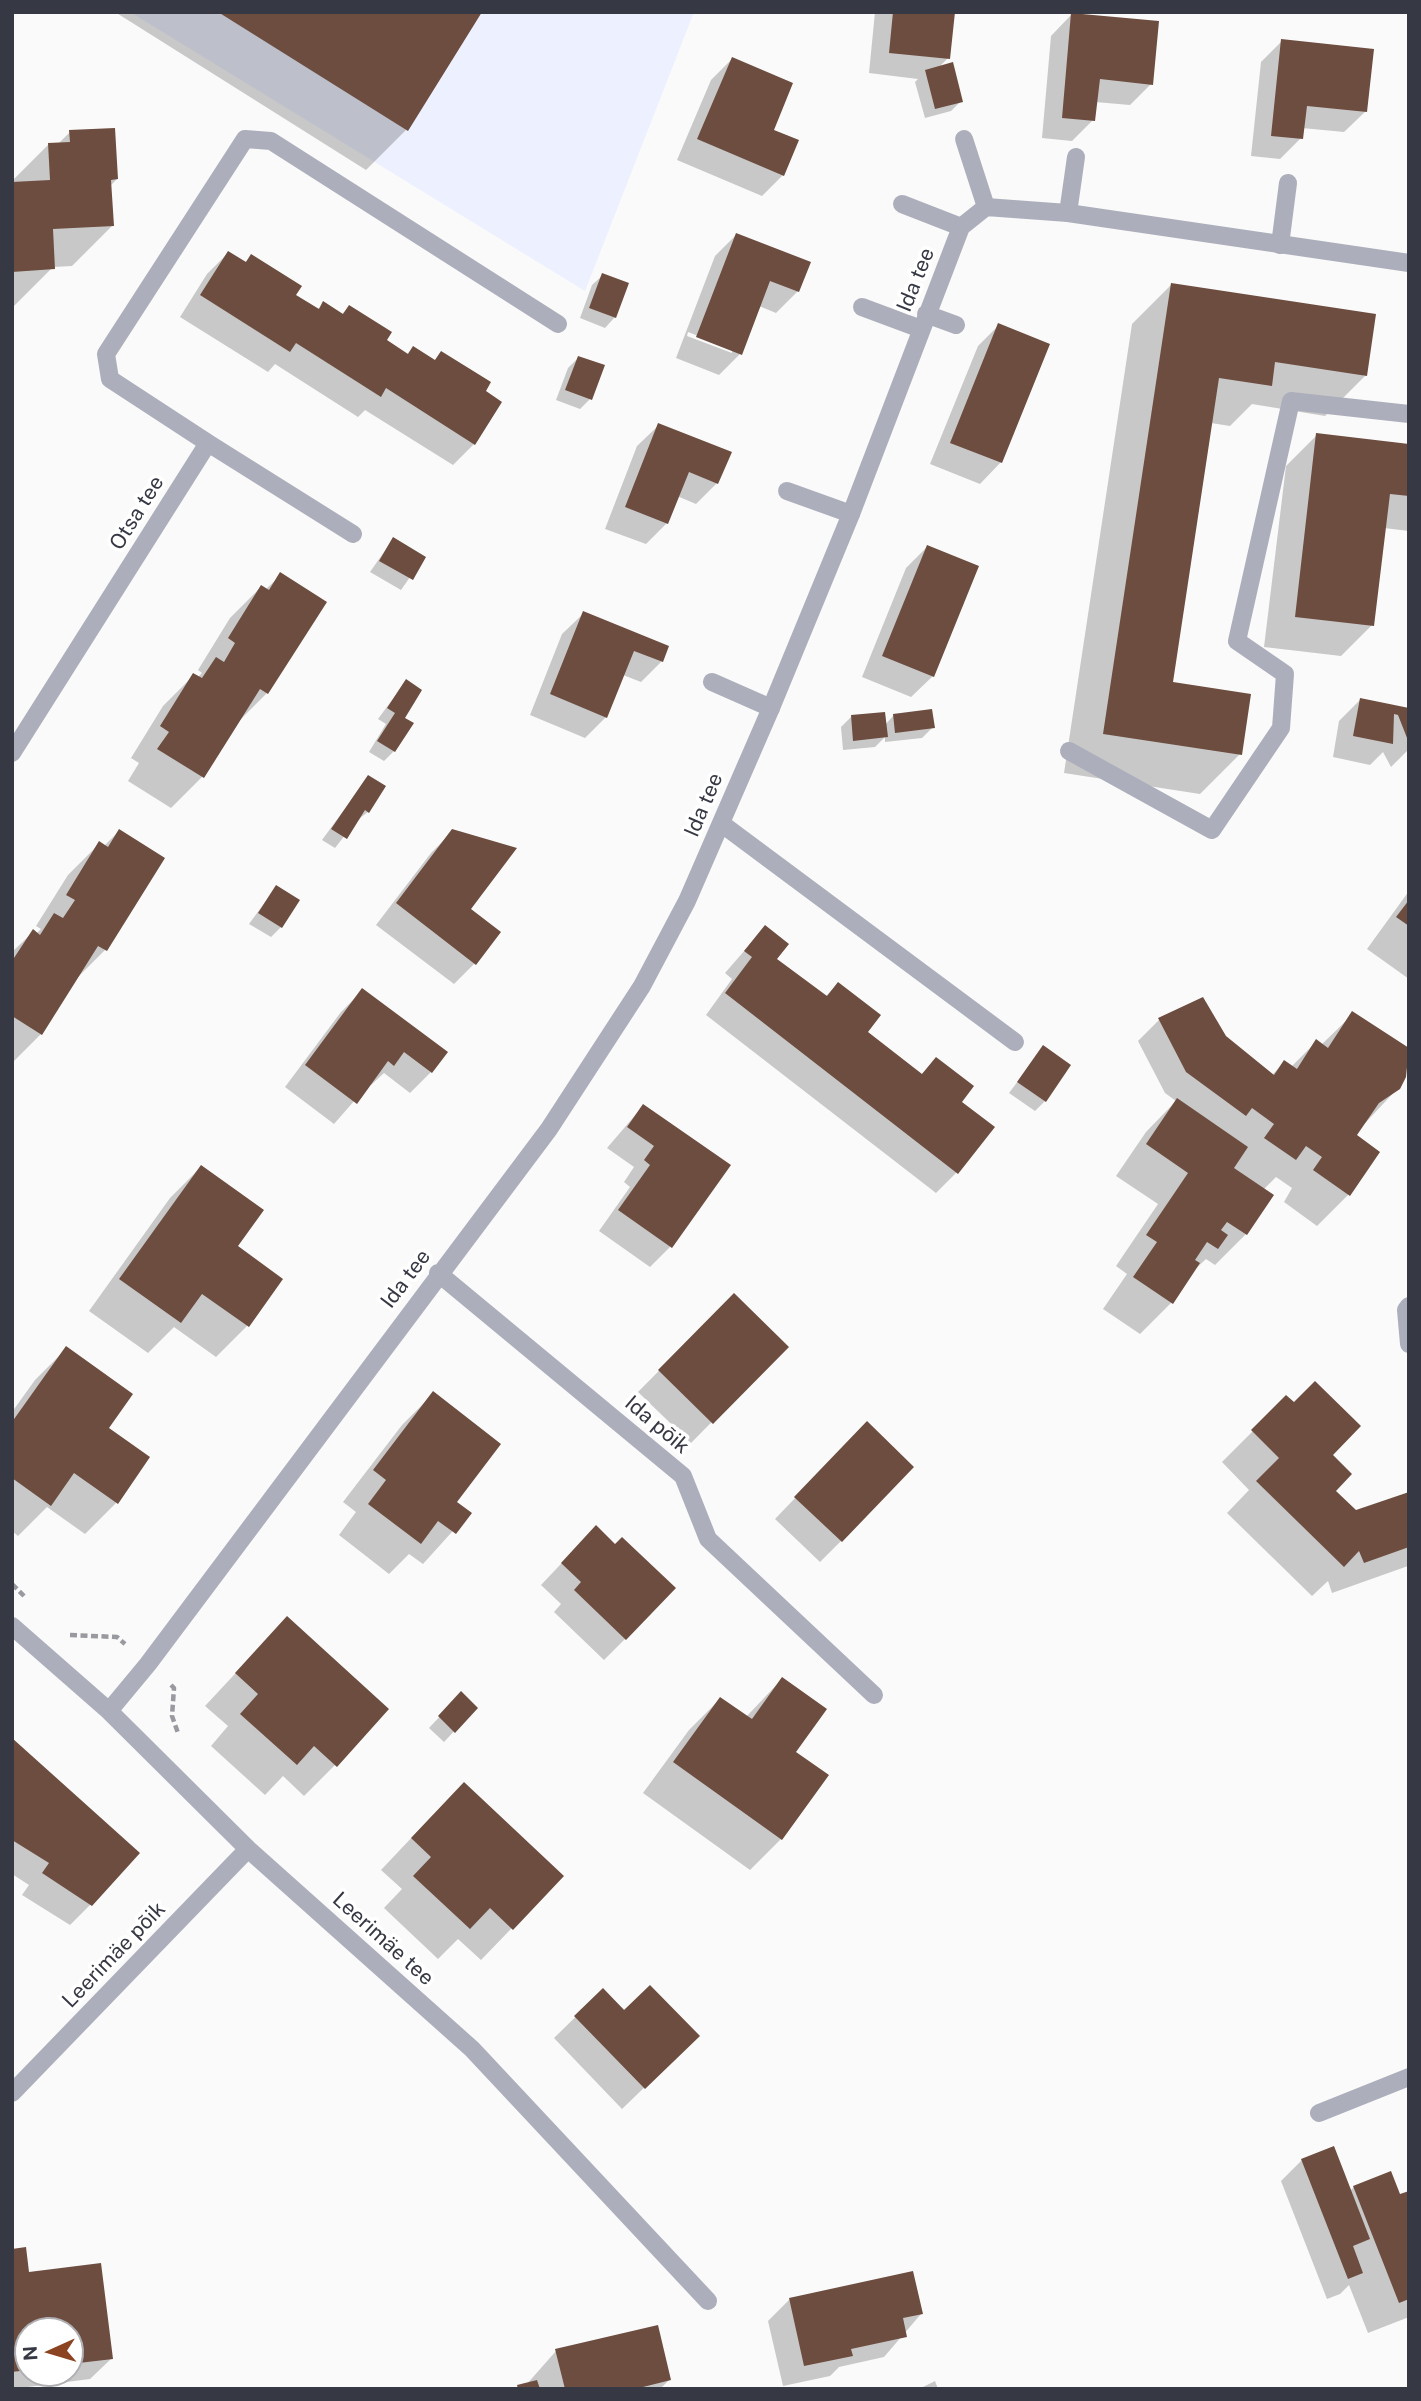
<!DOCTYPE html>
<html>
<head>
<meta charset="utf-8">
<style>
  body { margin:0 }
  #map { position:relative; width:1421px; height:2401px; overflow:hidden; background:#fafafa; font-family:"Public Sans",sans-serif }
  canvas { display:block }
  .frame { position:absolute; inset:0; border:14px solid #363844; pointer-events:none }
  .north { position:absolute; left:14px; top:2317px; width:70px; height:70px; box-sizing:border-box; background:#fff; border:2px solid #afafb4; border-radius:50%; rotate:266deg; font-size:19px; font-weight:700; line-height:28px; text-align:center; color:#363844 }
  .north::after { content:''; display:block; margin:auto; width:24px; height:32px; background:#8b4321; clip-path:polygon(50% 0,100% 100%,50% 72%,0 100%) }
</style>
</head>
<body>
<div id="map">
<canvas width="1421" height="2401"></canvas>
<div class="frame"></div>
<div class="north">N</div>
</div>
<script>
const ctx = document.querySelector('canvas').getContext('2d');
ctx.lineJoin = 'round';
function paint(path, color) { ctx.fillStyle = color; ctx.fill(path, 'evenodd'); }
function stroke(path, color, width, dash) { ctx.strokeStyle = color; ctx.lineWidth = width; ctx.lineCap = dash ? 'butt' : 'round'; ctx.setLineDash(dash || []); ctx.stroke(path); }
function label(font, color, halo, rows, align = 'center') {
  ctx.font = font + ' "Public Sans",sans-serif'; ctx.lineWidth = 7; ctx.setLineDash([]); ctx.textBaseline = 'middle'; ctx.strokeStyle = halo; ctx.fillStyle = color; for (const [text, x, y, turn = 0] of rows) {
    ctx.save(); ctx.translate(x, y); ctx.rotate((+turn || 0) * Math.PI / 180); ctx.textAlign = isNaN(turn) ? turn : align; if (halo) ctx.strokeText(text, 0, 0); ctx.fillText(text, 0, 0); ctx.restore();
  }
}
const built = new Path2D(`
  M130 12H694L585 291Z`);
const shadow = new Path2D(`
  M115 12H480L406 130 366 170Z
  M875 12H953L948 58 938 68 961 101 951 111 925 118 915 82 918 79 869 73Z
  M1072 14 1151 84 1130 105 1095 102 1093 120 1072 141 1042 138 1051 36Z
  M1282 41 1366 111 1344 132 1302 128 1301 138 1280 159 1251 156 1261 62Z
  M732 59 771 131 783 175 762 196 677 160 711 80Z
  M70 132 117 179 110 186 112 226 72 266 53 267 12 308V181L49 144H58Z
  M736 235 798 291 776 313 759 306 740 354 719 375 676 358 715 256ZM688 332 732 349V353L687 336Z
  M228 253 244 263 252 256 294 295 317 310 323 304 341 315 349 307 385 341 406 355 413 348 434 361 442 353 484 392 474 444 453 465 365 410 358 417 275 364 268 372 180 317 207 274Z
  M603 275 615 317 605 328 580 318 592 285Z
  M1172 284 1365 376 1325 416 1252 404 1230 426 1211 423 1171 683 1240 754 1200 794 1064 773 1132 324Z
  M999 325 1001 462 980 484 930 464 978 346Z
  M578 358 590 399 580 409 556 400 568 368Z
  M659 425 717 483 696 504 677 496 667 523 646 544 605 529 637 446Z
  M1317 435 1409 446V531L1384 528 1372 625 1341 656 1264 647 1286 466Z
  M393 539 424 557 401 590 370 572Z
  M927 547 933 676 911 697 862 677 906 568Z
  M281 575 267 693 235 725 202 777 171 808 128 781 139 763 131 758 163 706 194 675 197 678 202 673 198 670 230 618 261 587 265 590Z
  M584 613 662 661 641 682 623 675 606 717 585 738 530 715 562 634Z
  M406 681 403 718 394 751 384 761 369 752 386 724 378 719Z
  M1360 700 1409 709V749L1391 767 1383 752 1370 765 1333 757 1339 721Z
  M893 716 933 727 922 738 885 742V737L875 747 843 750 841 727 851 717 885 725Z
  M368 777V812L356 821 335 848 322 840Z
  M119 831 105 950 74 981 41 1034 12 1063V952L33 932 36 934 41 929 36 926 68 875 99 844 104 846Z
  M453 831 468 909 475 963 454 984 376 925 431 853Z
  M276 887 281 927 271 937 249 924Z
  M1409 891V979L1367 949Z
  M765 927 775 959 825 997 838 984 865 1032 921 1075 936 1059 960 1102 957 1172 936 1193 706 1015 732 979 725 973Z
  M362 991 431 1072 410 1093 384 1073 371 1085 369 1084 334 1124 285 1087 341 1012Z
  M1353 1014 1398 1088 1354 1135 1378 1152 1348 1195 1317 1226 1284 1202 1292 1188 1276 1177 1263 1190 1272 1196 1246 1234 1215 1265 1206 1259 1190 1274 1171 1303 1140 1334 1103 1309 1127 1274 1116 1266 1158 1204 1116 1176 1146 1132 1176 1101 1165 1093 1138 1041 1159 1020 1225 1037 1272 1075 1284 1063 1291 1067 1316 1042 1321 1045Z
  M1043 1048 1045 1101 1035 1111 1009 1093Z
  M643 1106 728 1166 671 1246 650 1267 599 1231 630 1187 624 1182 634 1167 607 1148Z
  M201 1167 235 1247 281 1280 247 1326 216 1357 174 1327 148 1353 89 1311 170 1198Z
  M734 1295 786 1347 691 1443 638 1392Z
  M66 1349 106 1428 148 1458 116 1503 85 1534 47 1507 18 1536 12 1531V1412L35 1380Z
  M433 1394 455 1502 469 1513 423 1564 409 1554 389 1574 339 1535 356 1512 343 1502 402 1425Z
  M1286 1398 1331 1455 1333 1491 1355 1512 1409 1494 1408 1566 1332 1593 1328 1581 1312 1596 1227 1513 1249 1490 1222 1462Z
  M846 1445 841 1541 820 1562 775 1519Z
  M615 1546 625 1639 604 1660 554 1612 561 1604 541 1585 575 1549Z
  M287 1618 335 1765 304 1796 283 1776 265 1795 211 1746 228 1726 205 1706Z
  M782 1679 794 1752 781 1839 750 1870 643 1793 689 1730 720 1699 746 1717Z
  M461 1694 476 1708 444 1742 429 1728Z
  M12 1741 91 1904 70 1925 22 1895 29 1885 12 1874Z
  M433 1815 562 1876 481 1960 458 1939 438 1959 384 1908 402 1889 381 1870Z
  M603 1990 676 2057 622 2109 554 2038Z
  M1302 2160 1350 2191 1354 2187 1399 2196 1409 2193V2317L1368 2333 1349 2285 1340 2294 1327 2299 1281 2181Z
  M12 2251 28 2274 112 2358 90 2379 12 2389ZM28 2331H70V2373H28Z
  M789 2300 921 2314 884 2357 839 2367 830 2376 783 2386 768 2321Z
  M556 2351 669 2380 660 2389H517L526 2385Z
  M935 2381 938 2389H920L921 2388Z`);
const building = new Path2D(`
  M218 12H482L408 131Z
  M893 12H955L950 59 889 53Z
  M1071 13 1159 21 1153 85 1100 79 1095 121 1062 118Z
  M1281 39 1374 49 1367 112 1307 106 1303 139 1271 136Z
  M732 57 793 83 774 130 799 140 784 176 697 139Z
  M953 62 963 102 935 109 925 70Z
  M115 128 118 179 111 180 114 226 53 229 55 269 12 272V182L50 180 48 143 70 142 69 130Z
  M736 233 811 262 799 292 770 281 742 355 696 337Z
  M228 251 246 262 251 254 302 286 296 295 319 309 323 301 343 314 349 305 392 332 387 340 408 354 413 346 435 360 441 351 491 382 486 391 502 402 475 445 386 388 381 397 296 343 290 352 200 295Z
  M602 273 629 283 616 318 589 308Z
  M1171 283 1376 314 1367 376 1275 362 1272 386 1219 378 1173 682 1251 694 1242 755 1103 734Z
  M998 323 1050 344 1002 463 950 443Z
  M578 356 605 365 592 400 565 390Z
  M658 423 732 452 718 484 689 472 668 524 625 507Z
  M1316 433 1409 444V496L1390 494 1374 626 1295 617Z
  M393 537 426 557 413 580 379 561Z
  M927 545 979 566 934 677 882 656Z
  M280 572 327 602 268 694 260 689 204 778 157 749 169 732 160 726 193 673 202 678 216 657 224 662 235 643 228 638 261 585 269 590Z
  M583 611 669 646 663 662 634 651 607 718 550 694Z
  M406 679 422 690 405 718 414 723 395 752 377 741 395 713 387 708Z
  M1360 698 1409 708V743L1398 715 1394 714 1393 744 1353 736Z
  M932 709 935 728 895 733 893 714Z
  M885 712 888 737 853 741 851 715Z
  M368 775 386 786 369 813 365 810 347 839 331 829Z
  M119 829 165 858 107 951 98 946 42 1035 12 1016V961L33 929 40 935 54 913 63 918 75 900 66 895 99 841 108 847Z
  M452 829 517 848 471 909 501 932 476 965 396 903Z
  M276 885 300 900 282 928 258 913Z
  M1409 900V926L1396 917Z
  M765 925 789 944 777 959 827 996 838 982 881 1015 868 1032 922 1074 936 1057 974 1086 962 1102 995 1127 958 1174 725 993 752 957 744 951Z
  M362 988 448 1052 432 1073 404 1052 394 1066 388 1061 357 1104 305 1065Z
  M1203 997 1226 1036 1274 1075 1284 1060 1297 1069 1316 1039 1328 1048 1352 1011 1409 1048 1406 1077 1400 1089 1379 1103 1357 1135 1380 1152 1350 1196 1313 1170 1322 1157 1306 1146 1296 1160 1264 1138 1274 1124 1252 1108 1246 1116 1186 1072 1158 1018Z
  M1043 1045 1071 1065 1046 1102 1017 1082Z
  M1177 1098 1248 1147 1234 1168 1274 1195 1247 1235 1227 1222 1221 1230 1228 1235 1218 1249 1207 1242 1195 1260 1200 1263 1173 1304 1133 1277 1157 1242 1146 1235 1188 1173 1146 1144Z
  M643 1104 731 1165 672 1248 618 1210 650 1165 644 1160 654 1146 627 1127Z
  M201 1165 264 1210 238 1246 283 1279 249 1327 202 1294 181 1323 119 1279Z
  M734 1293 789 1347 713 1424 658 1370Z
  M66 1346 133 1394 109 1428 150 1457 118 1504 74 1473 51 1506 12 1478V1422Z
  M1315 1381 1361 1426 1333 1455 1352 1474 1336 1491 1356 1510 1409 1492V1547L1364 1563 1359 1551 1344 1567 1256 1481 1279 1458 1251 1430 1286 1395 1294 1402Z
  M433 1391 501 1444 457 1502 472 1513 456 1534 438 1521 421 1544 368 1504 386 1480 373 1470Z
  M867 1421 914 1467 842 1542 794 1497Z
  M596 1525 615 1544 622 1537 676 1588 626 1640 574 1590 581 1582 561 1563Z
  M287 1616 389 1709 337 1767 314 1746 297 1765 240 1714 258 1694 235 1673Z
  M782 1677 827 1709 796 1752 829 1775 782 1840 673 1762 720 1697 752 1719Z
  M461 1691 478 1708 455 1733 438 1716Z
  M12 1738 140 1853 92 1906 42 1873 49 1863 12 1840Z
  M464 1782 564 1876 513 1930 490 1908 470 1929 413 1876 431 1857 411 1838Z
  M650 1985 700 2036 645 2089 574 2016 603 1988 624 2010Z
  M1334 2146 1370 2239 1353 2246 1363 2273 1348 2279 1301 2159Z
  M1391 2171 1400 2194 1409 2191V2299L1399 2303 1353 2186Z
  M26 2247 29 2272 101 2263 113 2359 70 2364V2331H28V2370L12 2372V2249Z
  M913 2271 923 2314 903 2318 907 2337 851 2349 853 2356 804 2366 789 2298Z
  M658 2325 671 2380 635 2389H565L555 2349Z
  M537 2380 540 2389H518L517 2385Z`);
const path = new Path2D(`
  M12 1584 24 1596
  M70 1635 117 1637 125 1644
  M171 1685 174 1688 172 1716 178 1733`);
const lane = new Path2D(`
  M964 139 986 207
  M902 204 961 227
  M1068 213 1076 157
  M1280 245 1288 183
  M862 307 921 329
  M926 314 956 325
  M787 491 851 514
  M712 682 771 708
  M1069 751 1212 830 1281 728 1285 674 1237 641 1291 401 1409 414
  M722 824 1015 1042`);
const street = new Path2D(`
  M208 443 110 379 106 354 245 139 271 141 558 324
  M12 753 208 443 353 534
  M438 1273 683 1476 708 1539 874 1695
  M1409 1306 1406 1310 1409 1344
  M12 1626 109 1711 248 1849 472 2049 708 2301
  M109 1711 148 1664 549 1129 642 986 687 901 771 708 851 514 961 227 986 207 1068 213 1409 263
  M12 2093 248 1849
  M1319 2113 1409 2077`);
const streetNames = [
  ["Ida tee",916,280,-68],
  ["Otsa tee",137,513,-58],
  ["Ida tee",704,805,-67],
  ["Ida tee",406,1279,-53],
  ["Ida põik",657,1425,40],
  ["Leerimäe tee",383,1939,42],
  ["Leerimäe põik",114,1955,-46]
];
paint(built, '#edf0fe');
paint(shadow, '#0003');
paint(building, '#6c4d3f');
stroke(path, '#999aa0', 4.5, [7, 3.5]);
stroke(lane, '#acafbb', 18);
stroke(street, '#acafbb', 18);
label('21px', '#363844', '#fff', streetNames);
</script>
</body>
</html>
